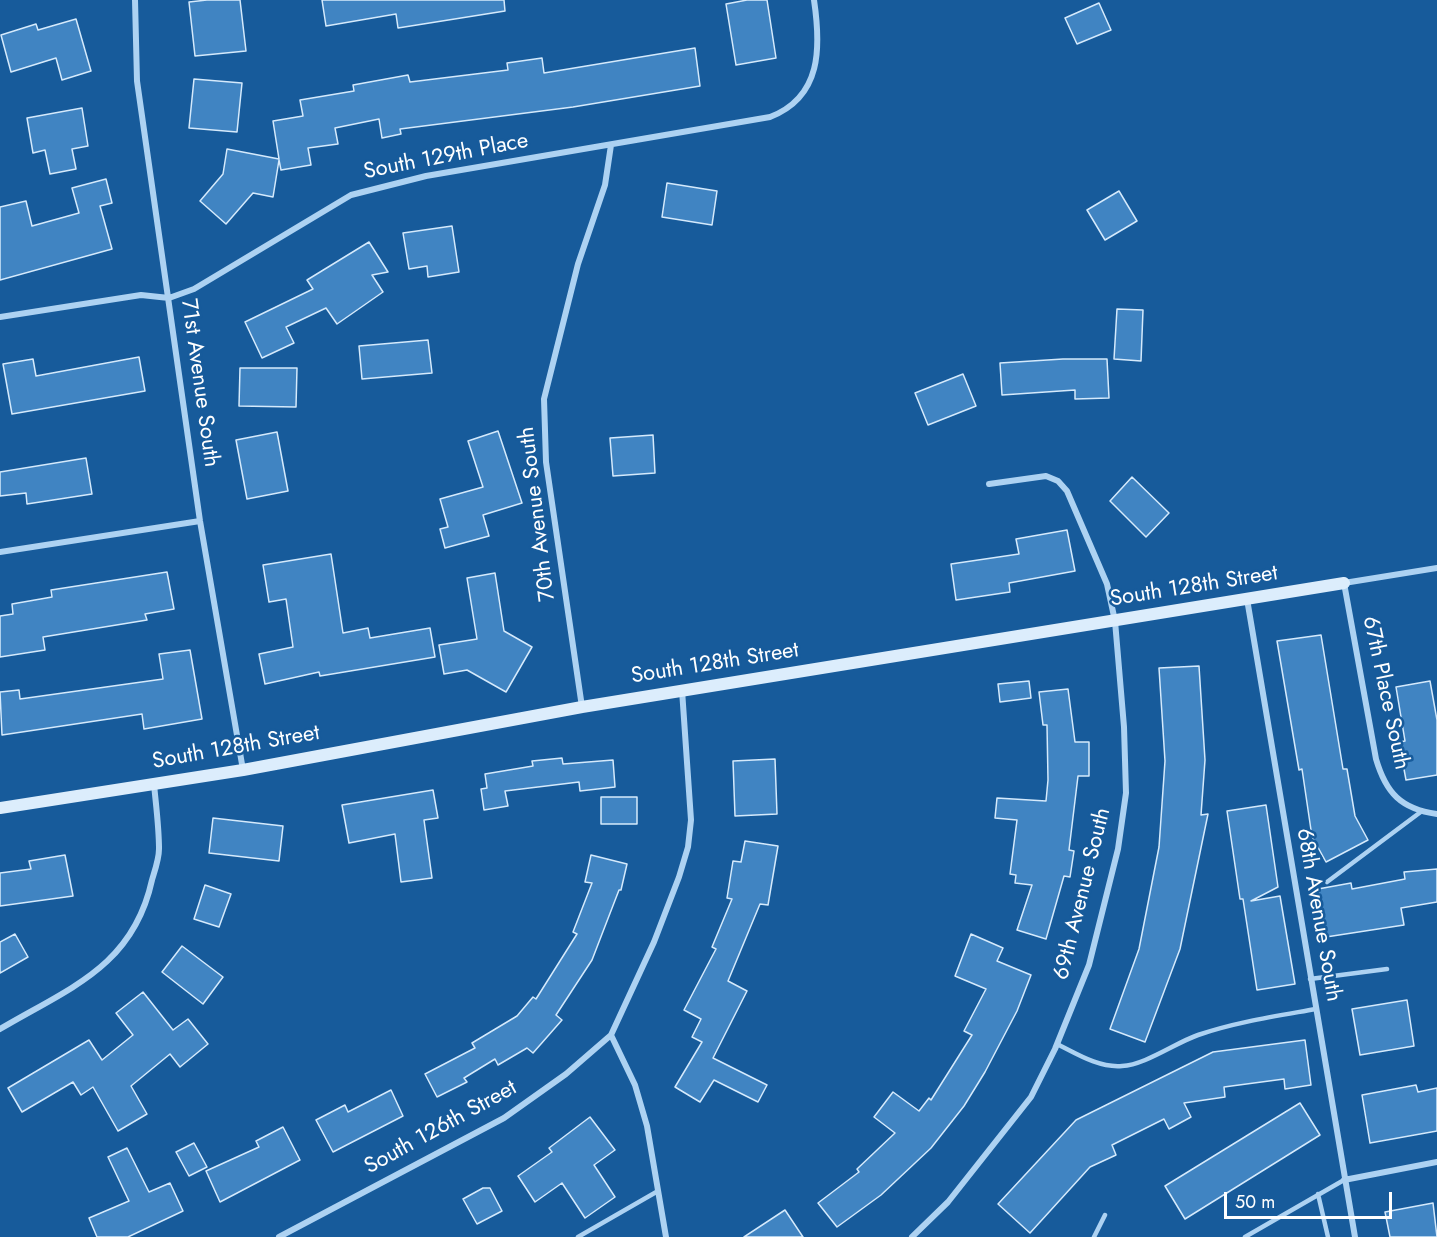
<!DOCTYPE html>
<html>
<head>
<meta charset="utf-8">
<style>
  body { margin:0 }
  #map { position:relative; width:1437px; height:1237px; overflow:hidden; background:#175b9b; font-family:Jost,sans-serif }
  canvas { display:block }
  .scale { position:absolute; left:1224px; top:1192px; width:168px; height:27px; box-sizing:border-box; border:3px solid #fff; border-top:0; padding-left:8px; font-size:18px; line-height:21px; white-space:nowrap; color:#fff; -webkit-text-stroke:4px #175b9b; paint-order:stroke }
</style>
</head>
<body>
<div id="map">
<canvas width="1437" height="1237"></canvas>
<div class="scale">50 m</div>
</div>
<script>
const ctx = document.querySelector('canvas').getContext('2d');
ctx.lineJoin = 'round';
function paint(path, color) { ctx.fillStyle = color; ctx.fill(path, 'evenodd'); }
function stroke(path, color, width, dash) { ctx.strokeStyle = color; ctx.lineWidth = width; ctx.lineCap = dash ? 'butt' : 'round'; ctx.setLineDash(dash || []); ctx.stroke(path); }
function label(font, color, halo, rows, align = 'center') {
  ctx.font = font + ' Jost,sans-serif'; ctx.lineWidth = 5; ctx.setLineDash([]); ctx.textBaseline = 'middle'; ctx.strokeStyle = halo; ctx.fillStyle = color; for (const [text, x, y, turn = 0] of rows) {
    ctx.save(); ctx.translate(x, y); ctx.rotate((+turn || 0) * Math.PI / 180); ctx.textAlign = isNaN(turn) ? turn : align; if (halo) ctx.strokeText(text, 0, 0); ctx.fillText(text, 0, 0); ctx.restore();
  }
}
const building = new Path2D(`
  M207 0H240L246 51 195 56 189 2Z
  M322 0H504L505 11 398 28 396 14 326 26Z
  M747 0H767L776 58 736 65 726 4Z
  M1099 3 1111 30 1077 44 1065 18Z
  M76 19 91 71 62 80 56 58 11 72 1 35 36 24 38 30Z
  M695 48 700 86 573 107 400 129 401 134 382 138 379 119 335 128 338 144 308 148 311 165 281 170 279 160 273 197 253 193 226 224 200 201 223 174 227 149 279 159 273 121 303 116 300 100 354 91 353 85 408 75 410 82 508 70 507 63 542 58 544 73Z
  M194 79 242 83 237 132 189 128Z
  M82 108 88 146 72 149 76 169 50 174 45 150 33 153 27 118Z
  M106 179 112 203 100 206 112 249 0 280V207L26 201 32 226 79 213 72 188Z
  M667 183 717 191 712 225 662 217Z
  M1119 191 1137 221 1105 240 1087 210Z
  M452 226 459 272 428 277 427 266 409 269 403 233Z
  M369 242 388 272 372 275 383 292 337 324 326 308 286 327 294 343 262 358 245 322 313 289 307 280Z
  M1117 309 1143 310 1141 361 1114 359Z
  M428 340 432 373 362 379 359 346Z
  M139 357 145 391 12 414 3 364 33 359 36 376Z
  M1063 359H1107L1109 398 1075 399V390L1002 395 1000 363Z
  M240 368H297L296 407 239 406Z
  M963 374 976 406 928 425 915 393Z
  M498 431 522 503 483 515 489 536 445 548 440 529 448 527 440 499 483 487 468 441Z
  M277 432 288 491 247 499 236 440Z
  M653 435 655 473 613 476 610 438Z
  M86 458 92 494 27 504 26 493 0 496V472Z
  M1132 477 1169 513 1146 537 1110 501Z
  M1067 530 1075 571 1009 583 1010 592 956 600 951 564 1019 554 1016 539Z
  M331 554 343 633 368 628 370 638 430 628 435 657 320 676 319 672 265 684 259 654 293 647 286 599 269 602 263 565Z
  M167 572 174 609 145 614 147 620 43 637 45 650 0 657V616L13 614 12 604 52 597 51 590Z
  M495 573 504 631 532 647 506 692 467 670 444 674 439 645 477 639 467 578Z
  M1321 635 1343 769H1347L1355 816 1368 840 1326 862 1309 831 1311 830 1302 769 1299 770 1277 641Z
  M190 650 202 719 144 729 142 714 2 735 0 692 19 690 20 699 163 679 159 654Z
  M1199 666 1205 760 1201 815 1208 814 1180 949 1145 1042 1110 1029 1139 949 1159 847 1165 761 1159 668Z
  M1029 681 1031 698 1000 702 998 684Z
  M1430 681 1437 720V775L1406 780 1399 742 1405 741 1396 687Z
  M1068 689 1075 742H1089V776H1078L1069 850 1074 851 1070 877 1064 876 1046 939 1017 930 1032 885 1015 883 1016 875 1010 874 1017 820 995 818 997 798 1046 801 1048 780 1047 725H1043L1039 692Z
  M562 758 563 764 613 760 615 787 580 791 579 782 505 791 508 806 484 810 481 789 487 788 485 774 533 766 532 761Z
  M775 759 777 814 735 816 733 761Z
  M433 790 438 818 424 820 432 878 401 882 395 834 349 843 342 805Z
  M601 797H637V824H601Z
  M1266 805 1278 887 1251 901 1280 896 1295 984 1257 990 1243 899H1240L1227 811Z
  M213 818 283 826 279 861 209 853Z
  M745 841 778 846 768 905 760 904 728 981 747 991 713 1058 767 1085 758 1102 714 1080 700 1102 675 1087 702 1042 692 1037 701 1019 684 1010 716 949 712 947 732 899 727 898 733 861 741 862Z
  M65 855 73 896 0 906V873L31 869 29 861Z
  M591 855 627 864 621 890H619L592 960 556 1015 562 1020 533 1053 527 1048 498 1065 495 1059 464 1078 467 1082 437 1097 425 1074 475 1048 472 1043 517 1016 533 997 536 999 577 934 573 932 592 883 585 882Z
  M1437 869V902L1401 908 1404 925 1326 937 1318 889 1351 883 1352 889 1405 879 1404 872Z
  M205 885 231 894 219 927 194 919Z
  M15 934 28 957 0 973V942Z
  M971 934 1003 948 997 961 1031 975 1017 1011 985 1072 964 1106 931 1148 881 1195 837 1227 818 1203 859 1172 857 1169 895 1133 874 1117 893 1092 919 1111 929 1098 931 1100 972 1035 964 1031 986 989 955 976Z
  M182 946 223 977 203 1004 162 972Z
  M143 992 173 1030 188 1019 208 1044 180 1067 170 1054 131 1086 147 1114 118 1131 93 1087 81 1095 73 1082 22 1112 8 1088 89 1040 102 1060 133 1035 116 1013Z
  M1407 1000 1414 1046 1360 1055 1352 1009Z
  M1305 1040 1311 1085 1285 1089 1284 1079 1224 1087 1225 1097 1184 1103 1191 1117 1169 1129 1164 1119 1112 1145 1116 1155 1090 1167 1030 1233 998 1204 1076 1120 1213 1052Z
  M1416 1085 1418 1092 1437 1088V1131L1370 1143 1362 1095Z
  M391 1090 403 1116 333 1152 316 1120 345 1105 348 1112Z
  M1300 1103 1320 1135 1185 1219 1165 1186Z
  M590 1117 615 1150 594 1165 615 1197 585 1218 562 1183 535 1202 518 1176 552 1152 549 1148Z
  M283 1127 300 1160 220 1202 206 1171 259 1147 256 1141Z
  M194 1143 207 1167 189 1176 176 1152Z
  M127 1148 149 1192 170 1183 183 1211 128 1237H97L89 1218 129 1201 108 1157Z
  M483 1188H490L502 1211 477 1224 463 1199Z
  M1433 1203 1437 1237H1390L1385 1212Z
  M785 1210 803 1237H744Z`);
const lane = new Path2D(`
  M1327 882 1422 811
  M1310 979 1387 969
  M1057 1044C1077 1054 1099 1068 1122 1066 1145 1065 1175 1043 1198 1035 1236 1022 1277 1016 1316 1009
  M1318 1194 1328 1237
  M578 1237 658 1191
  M1094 1237 1105 1215
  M1245 1237 1344 1180`);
const street = new Path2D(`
  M135 0 137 81 200 521 243 770
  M0 317 141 295 169 298 194 289 351 195 426 176 770 117C822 97 821 47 814 0
  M0 552 200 521
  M1437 568 1344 583 1376 759C1386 793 1401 809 1437 814
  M1247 599 1355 1237
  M582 707 546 462 544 399 578 264 605 185 611 145
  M0 1029C69 988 133 967 152 880 155 870 159 859 159 849 159 827 156 806 154 784
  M1344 1180 1437 1162
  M279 1237 504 1118 566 1074 611 1035
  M666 1237 647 1126 635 1085 611 1035 654 942 679 877 688 847 691 820 682 690
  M912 1237 948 1202 1031 1097 1055 1049 1089 965 1118 849 1126 793 1124 727 1115 621 1107 584 1067 491 1058 481 1046 476 989 484`);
const secondary = new Path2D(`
  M0 808 243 770 582 707 1344 583`);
const streetNames = [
  ["South 129th Place",446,157,-11],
  ["71st Avenue South",199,383,82],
  ["70th Avenue South",538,514,-97],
  ["South 128th Street",1194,587,-9],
  ["South 128th Street",715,664,-9],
  ["67th Place South",1385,693,78],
  ["South 128th Street",236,748,-10],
  ["69th Avenue South",1083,894,-76],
  ["68th Avenue South",1318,915,80],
  ["South 126th Street",441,1128,-29]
];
paint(building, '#4084c2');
stroke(building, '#d5eafc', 1.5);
stroke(lane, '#add2f2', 4.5);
stroke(street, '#add2f2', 6);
stroke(secondary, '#dcedfc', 12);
label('22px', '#fff', '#175b9b', streetNames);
</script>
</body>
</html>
